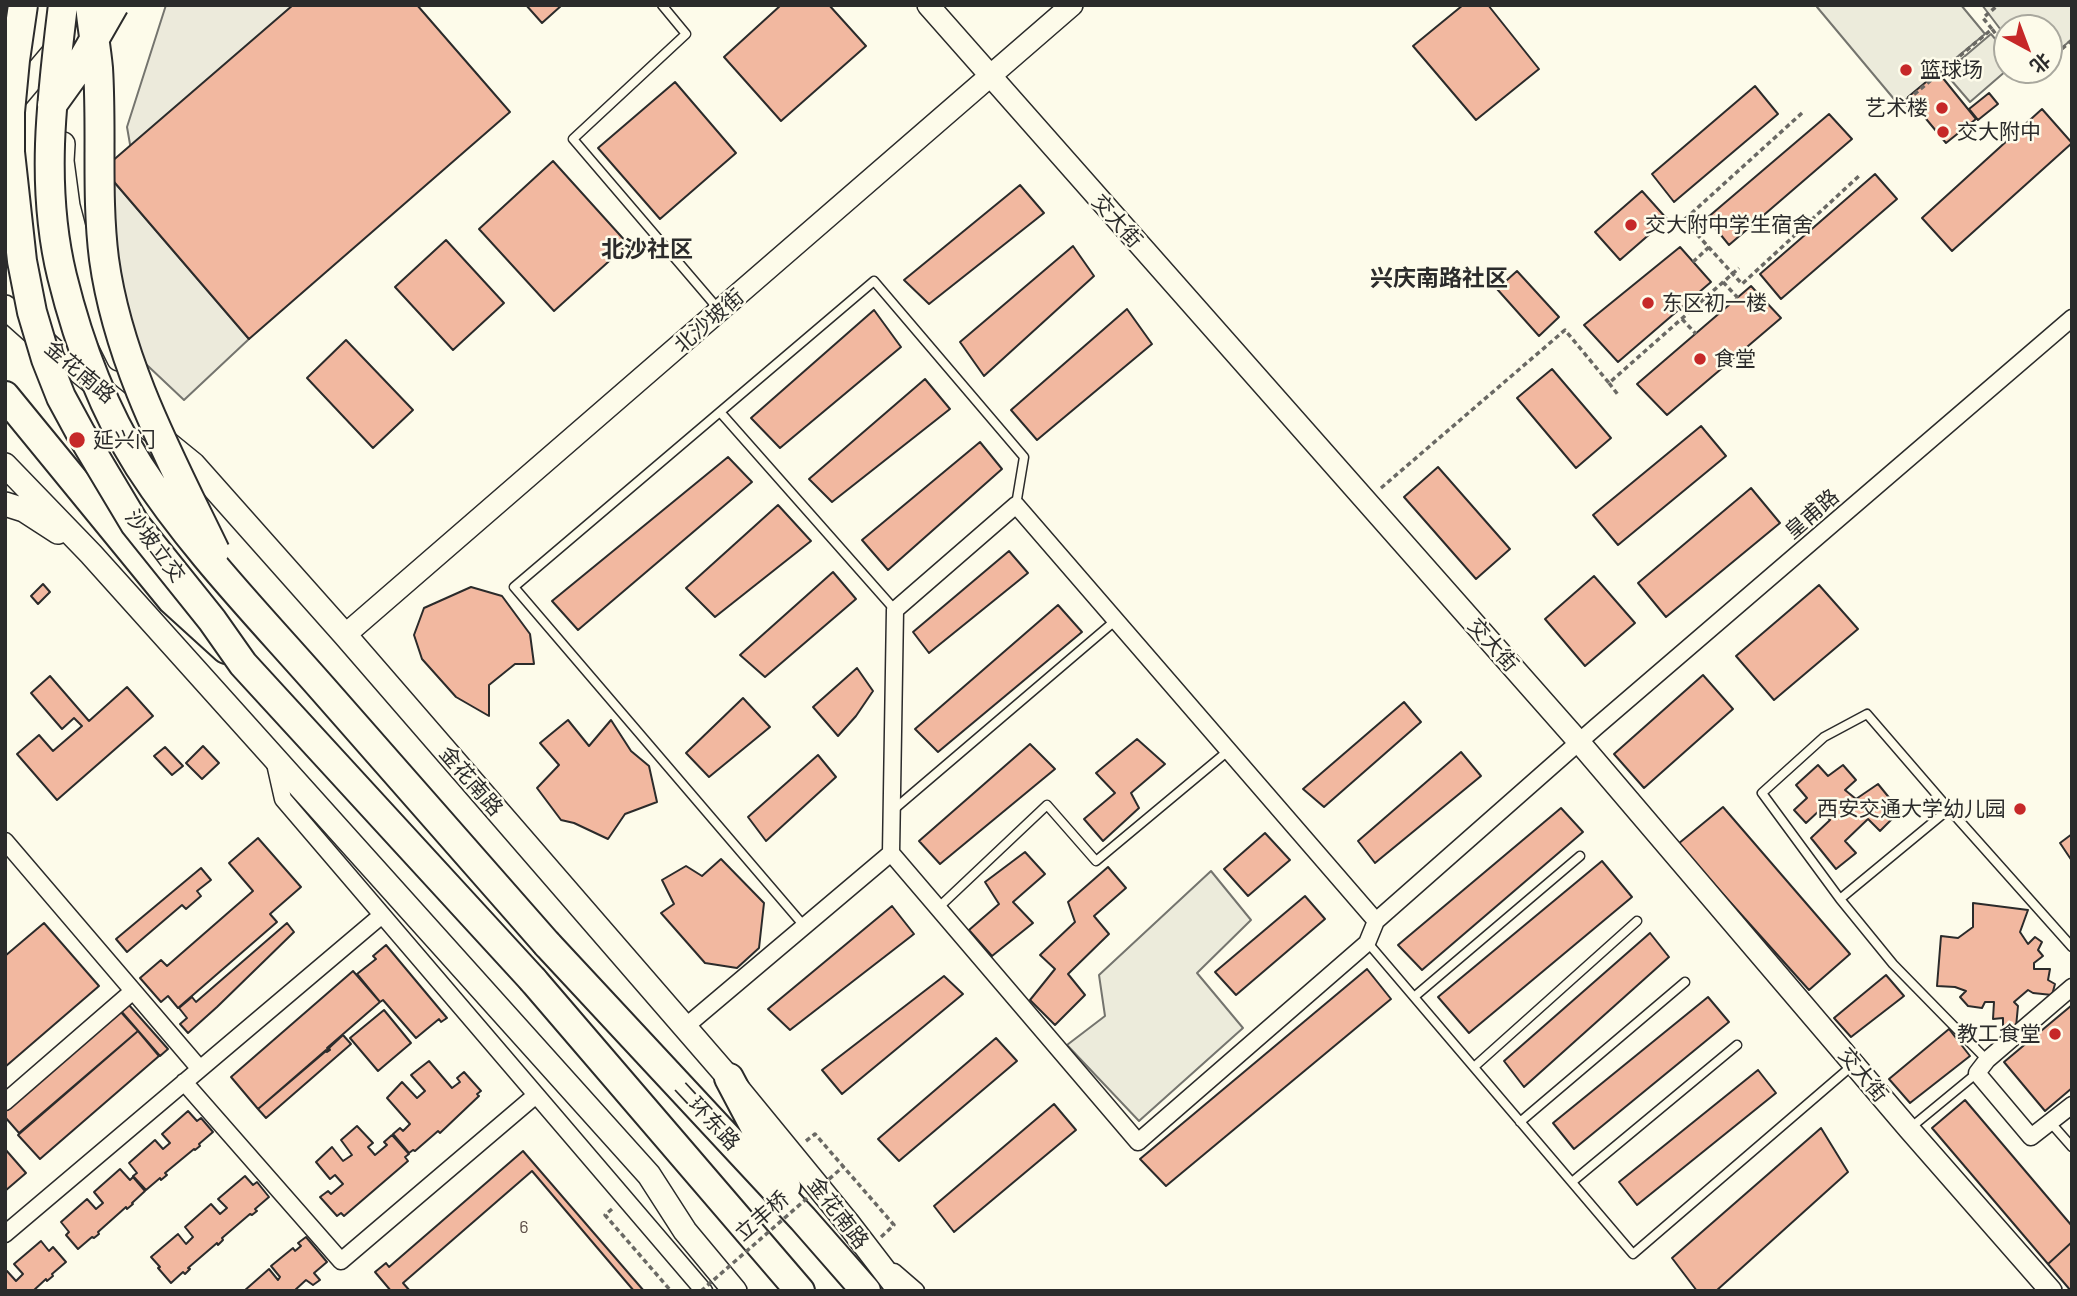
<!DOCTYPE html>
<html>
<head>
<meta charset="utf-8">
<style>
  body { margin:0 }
  #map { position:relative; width:2077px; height:1296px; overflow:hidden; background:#fdfbea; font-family:Barlow,"Noto Sans SC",sans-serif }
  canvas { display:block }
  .frame { position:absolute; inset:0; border:7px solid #2b2b2b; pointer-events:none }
  .north { position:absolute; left:1993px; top:14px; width:70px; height:70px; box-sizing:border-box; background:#fdfbea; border:2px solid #a9a89e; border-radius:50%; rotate:139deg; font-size:19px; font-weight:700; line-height:28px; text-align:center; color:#2b2b2b }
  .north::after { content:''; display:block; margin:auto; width:24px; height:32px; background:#c62828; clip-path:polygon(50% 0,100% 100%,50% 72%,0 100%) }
</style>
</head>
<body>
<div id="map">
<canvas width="2077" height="1296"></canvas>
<div class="frame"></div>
<div class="north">北</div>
</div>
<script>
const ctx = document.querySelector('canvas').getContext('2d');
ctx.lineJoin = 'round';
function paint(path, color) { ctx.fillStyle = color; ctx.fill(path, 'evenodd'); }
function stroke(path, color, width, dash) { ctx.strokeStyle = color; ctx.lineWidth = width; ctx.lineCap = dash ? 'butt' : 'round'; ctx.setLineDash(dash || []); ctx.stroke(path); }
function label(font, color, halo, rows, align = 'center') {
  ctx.font = font + ' Barlow,"Noto Sans SC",sans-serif'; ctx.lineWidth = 5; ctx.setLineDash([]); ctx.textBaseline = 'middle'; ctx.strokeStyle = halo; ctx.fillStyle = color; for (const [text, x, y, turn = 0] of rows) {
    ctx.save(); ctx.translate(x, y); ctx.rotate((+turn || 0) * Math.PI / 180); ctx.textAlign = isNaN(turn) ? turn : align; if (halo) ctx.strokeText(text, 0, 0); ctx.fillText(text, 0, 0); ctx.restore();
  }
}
const green = new Path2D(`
  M1819 5H1961L1985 34 1899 105 1817 7Z
  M1982 5H2072V39L2049 59V28H2007V38Z
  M1991 34 2007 53V70L1970 102 1945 73Z
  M1211 871 1251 920 1197 973 1243 1028 1139 1121 1067 1045 1105 1016 1099 975Z`);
const parking = new Path2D(`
  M166 5H294L131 150 127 127Z
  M103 169 249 339 184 400 131 350Z`);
const building = new Path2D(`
  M293 5H417L510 112 249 339 103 169Z
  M526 5H562L542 23Z
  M781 5H829L866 46 781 121 724 57Z
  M1463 5H1488L1539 69 1476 120 1413 46Z
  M1938 72 1976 119 1946 143 1908 97Z
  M675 82 736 153 660 219 598 148Z
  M1755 86 1778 114 1674 202 1652 174Z
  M1989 93 1998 104 1978 120 1969 109Z
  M2042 109 2072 143 1952 251 1922 218Z
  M1829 114 1852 139 1729 245 1707 218Z
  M553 161 628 244 554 311 479 229Z
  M1875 174 1897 199 1781 299 1760 274Z
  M1020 185 1044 213 929 304 904 280Z
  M1642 191 1667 219 1620 260 1595 232Z
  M446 240 504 303 453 350 395 287Z
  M1073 246 1094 276 984 376 960 342Z
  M1680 247 1711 282 1618 362 1584 325Z
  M1517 271 1559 317 1539 336 1497 289Z
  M1751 286 1781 318 1667 415 1637 384Z
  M1127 309 1152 344 1037 440 1011 410Z
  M874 310 901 347 780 448 751 418Z
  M346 340 413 410 373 448 307 378Z
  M1552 369 1611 438 1576 468 1517 398Z
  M925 379 950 409 832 502 809 479Z
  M1701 426 1726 456 1618 545 1593 515Z
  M980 442 1002 469 888 570 862 540Z
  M728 457 752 482 578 630 552 601Z
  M1438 467 1510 549 1476 579 1404 497Z
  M1751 488 1780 523 1666 617 1638 583Z
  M778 505 811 541 715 617 686 588Z
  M1009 551 1028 573 929 653 913 632Z
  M833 572 856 599 765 677 740 655Z
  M1594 576 1635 623 1585 666 1545 619Z
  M43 584 50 592 38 604 31 596Z
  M1819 585 1858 629 1774 700 1736 656Z
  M471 587 502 596 530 634 534 664H515L489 685V716L456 697 422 659 414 635 424 608Z
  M1058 605 1082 632 938 752 915 729Z
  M857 668 873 691 856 716 838 736 813 707Z
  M1703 675 1733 709 1644 788 1614 754Z
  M50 676 89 721 127 687 153 716 57 800 17 754 39 735 53 751 82 726 74 718 62 729 31 693Z
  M743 698 770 727 709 777 686 753Z
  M1404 702 1421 722 1324 807 1303 789Z
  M568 720 589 746 611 720 631 751 649 766 657 802 625 814 608 839 574 823 561 820 537 788 559 765 540 743Z
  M1137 739 1165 764 1131 793 1139 808 1103 841 1084 819 1115 793 1096 773Z
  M1030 744 1055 769 940 864 919 841Z
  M203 746 219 763 202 779 186 763Z
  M165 747 183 766 172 775 154 756Z
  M1461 752 1481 776 1375 863 1358 841Z
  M818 755 836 777 766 841 748 817Z
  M1818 765 1828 776 1843 765 1856 780 1845 790 1856 799 1878 784 1900 811 1880 831 1868 819 1845 841 1856 853 1836 869 1811 838 1830 820 1821 809 1806 823 1794 810 1807 798 1796 785Z
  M1723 807 1850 954 1809 990 1678 844Z
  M1561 808 1583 832 1422 970 1398 945Z
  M1265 833 1290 860 1248 896 1224 869Z
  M2072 834V861L2060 843Z
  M258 838 301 887 270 914 277 922 178 1008 168 996 161 1002 140 978 161 960 167 966 253 891 229 863Z
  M1025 852 1045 874 1013 902 1033 923 992 956 969 930 999 904 985 882Z
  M721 859 764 903 759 948 737 968 705 963 661 913 674 904 662 880 686 866 702 876Z
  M1602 861 1632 897 1469 1033 1438 997Z
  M1108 867 1126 888 1094 916 1109 934 1068 974 1085 995 1055 1025 1030 1000 1055 969 1040 955 1075 922 1068 902Z
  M201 868 211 880 197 891 201 896 186 909 182 905 127 952 116 939Z
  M1305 896 1325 919 1236 995 1215 972Z
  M1973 903 2028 910 2020 932 2028 944 2035 937 2042 942 2038 950 2043 956 2034 963V969H2050L2048 980 2055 984 2052 995 2033 993 2028 990 2014 1002 2018 1006 2016 1027 2003 1028V1018L1993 1019 1994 1002H1985L1982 1008 1968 1006 1960 997 1966 991 1955 987 1937 986 1941 936 1958 938 1973 927Z
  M892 906 914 934 790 1030 768 1009Z
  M44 923 99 986 5 1067V956Z
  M287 923 294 932 217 1007 188 1033 180 1024 187 1018 179 1008 192 997 196 1002Z
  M1650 933 1669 957 1524 1087 1504 1061Z
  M386 945 447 1018 441 1022 439 1019 416 1038 383 1000 380 1002 357 974 376 959 373 956Z
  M1367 969 1391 999 1166 1186 1140 1159Z
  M353 971 380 1002 327 1048 329 1050 327 1051 326 1050 258 1109 231 1077Z
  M1886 975 1904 996 1851 1037 1834 1018Z
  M944 976 963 994 842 1094 822 1070Z
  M1708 997 1729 1022 1574 1149 1553 1123Z
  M129 1005 168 1049 160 1056 121 1011Z
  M2072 1005V1088L2045 1111 2004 1062Z
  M119 1010 138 1031 19 1133 5 1117V1109Z
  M384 1010 411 1043 378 1071 350 1038Z
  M1949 1029 1970 1056 1910 1103 1889 1079Z
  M138 1031 159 1056 40 1159 18 1135Z
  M343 1035 351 1044 266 1118 258 1109 326 1051 327 1052 330 1050 329 1048Z
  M996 1038 1017 1061 899 1161 878 1139Z
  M429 1061 452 1088 460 1082 457 1078 464 1072 481 1091 477 1094 479 1096 440 1133 438 1131 415 1151 413 1150 409 1153 393 1134 400 1128 403 1131 410 1124 387 1098 402 1082 417 1098 425 1091 411 1075Z
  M1758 1070 1776 1093 1637 1205 1619 1182Z
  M1965 1100 2072 1226V1242L2048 1264 1932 1128Z
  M1054 1104 1076 1130 954 1232 934 1206Z
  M188 1111 197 1121 201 1118 213 1132 199 1144 200 1146 195 1150 194 1149 165 1173 167 1175 161 1180 160 1178 146 1190 133 1176 137 1173 129 1163 155 1140 163 1149 170 1143 162 1134Z
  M357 1126 373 1143 368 1147 375 1155 387 1145 384 1142 392 1135 409 1154 405 1157 408 1161 344 1216 341 1213 337 1216 320 1197 328 1191 331 1194 343 1184 335 1175 330 1179 316 1162 332 1147 343 1161 352 1155 341 1140Z
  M1821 1128 1848 1172 1716 1291H1697L1672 1258Z
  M5 1149 26 1173 5 1191Z
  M523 1151 644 1291H391L375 1272 386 1263 389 1267Z
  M120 1169 130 1180 133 1177 145 1191 132 1203 133 1204 127 1209 126 1207 98 1232 99 1234 94 1238 92 1237 78 1249 66 1235 69 1232 61 1222 87 1199 96 1209 103 1203 94 1192Z
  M532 1171 634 1291H410L403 1283Z
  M245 1176 253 1185 257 1182 269 1197 255 1209 257 1211 252 1215 250 1214 222 1238 223 1240 218 1245 217 1243 188 1268 190 1269 185 1274 183 1272 171 1283 158 1268 160 1267 151 1257 178 1234 186 1244 193 1237 185 1227 211 1204 220 1214 227 1208 218 1199Z
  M306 1237 327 1262 314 1273 320 1280 313 1285 306 1280 294 1291H244L269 1269 278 1280 280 1277 271 1266 293 1248 295 1251 301 1246 298 1243Z
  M41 1241 49 1251 53 1247 66 1262 52 1274 53 1276 47 1281 46 1279 33 1291H5V1272L7 1271 16 1281 23 1274 14 1264Z
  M2072 1242V1291H2071L2048 1264Z`);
const path = new Path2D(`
  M1992 29 1983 18 1998 5
  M2049 60 2072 40
  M2023 70 2028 77 2037 70
  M1802 113 1684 220 1742 284 1860 175
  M1913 113 1905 102 1992 29 2007 49
  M1667 235 1684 220
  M1693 262 1709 247
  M1723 282 1738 298
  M1682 319 1696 334
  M1609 383 1619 396
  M1381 488 1565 330 1609 383 1739 268
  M806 1141 815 1134 894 1225 881 1237
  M612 1209 605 1215 671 1291`);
const service = new Path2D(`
  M662 5 686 34 573 139 720 311
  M720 412 895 610
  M892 811 1116 620
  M1840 899 1762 793 1824 737 1867 714 1949 809
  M938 908 1047 805 1096 861 1228 751
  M805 927 514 587 874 281 1024 457 1016 505
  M1368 943 1633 1254 1854 1064
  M1414 997 1580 856
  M1987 1060 1893 964 1840 899 1949 809 2072 947
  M1474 1067 1637 921
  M1520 1122 1685 982
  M2050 1122 2072 1147
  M1909 1129 1977 1073
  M1572 1182 1737 1045`);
const minor = new Path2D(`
  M274 759 283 799 704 1291
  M5 841 200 1069
  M891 853 895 610 1016 505 1376 921
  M2072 987 1987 1060 1977 1073 2031 1137 2072 1105
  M685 1027 891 853 1138 1142 1367 943 1376 921 1596 727 2072 318
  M184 1082 341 1261 536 1095
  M5 1102 133 991
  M5 1234 382 915
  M894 1272 916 1291`);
const tertiary = new Path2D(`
  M928 5 1579 742 1909 1129 2051 1291
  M345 635 1072 5`);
const secondary = new Path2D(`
  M5 110 71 32 86 5
  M63 144 62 161 68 206 96 313 119 359
  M5 307 60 356 193 464 345 635 729 1078 847 1222 900 1291
  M5 465 91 554 649 1175 685 1231 735 1291
  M5 504 24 510 58 532`);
const trunk = new Path2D(`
  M5 396 172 600 226 649
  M547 944 803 1219 866 1291
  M533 980 800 1291
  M729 1078 786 1186`);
const pathBridge = new Path2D(`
  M701 1291 844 1166`);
const trunkBridge = new Path2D(`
  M23 5 15 60 10 112V152L22 261 32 312 46 359 61 397 80 432 135 524 212 620 243 664 533 980
  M63 5C52 95 40 186 62 276 78 341 103 409 139 466 192 548 259 616 323 689 397 774 472 859 547 944
  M90 5C92 26 96 47 98 68 102 132 96 196 104 259 118 362 170 458 215 551
  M52 105 75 73 114 5`);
const markers = [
  [1906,70,7,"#c62828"],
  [1942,108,7,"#c62828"],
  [1943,132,7,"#c62828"],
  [1631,225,7,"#c62828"],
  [1648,303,7,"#c62828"],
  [1700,359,7,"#c62828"],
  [77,440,9,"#c62828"],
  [2020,809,7,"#c62828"],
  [2055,1034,7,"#c62828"]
];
const numberNames = [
  ["6",524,1227]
];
const poiNames = [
  ["篮球场",1920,70],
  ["艺术楼",1928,108,"right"],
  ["交大附中",1957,132],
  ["交大附中学生宿舍",1645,225],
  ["东区初一楼",1662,303],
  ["食堂",1714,359],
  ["延兴门",93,440],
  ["西安交通大学幼儿园",2006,809,"right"],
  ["教工食堂",2041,1034,"right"]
];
const streetNames = [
  ["交大街",1117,221,48],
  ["北沙坡街",709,321,-41],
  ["金花南路",80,372,40],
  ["皇甫路",1812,514,-41],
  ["沙坡立交",155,546,53],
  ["交大街",1493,645,48],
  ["金花南路",471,781,49],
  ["交大街",1863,1075,50],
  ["二环东路",707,1116,47],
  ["金花南路",838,1213,52],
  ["立丰桥",762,1216,-41]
];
const neighbourhoodNames = [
  ["北沙社区",647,249],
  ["兴庆南路社区",1439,278]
];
paint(green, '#ecebdb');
stroke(green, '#74746e', 2);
paint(parking, '#eceadb');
stroke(parking, '#74746e', 2);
paint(building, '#f2b8a0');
stroke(building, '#2b2b2b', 2);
stroke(service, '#2b2b2b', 11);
stroke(minor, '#2b2b2b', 19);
stroke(tertiary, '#2b2b2b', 24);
stroke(secondary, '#2b2b2b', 26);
stroke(trunk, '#2b2b2b', 32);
stroke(path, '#6a6964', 3.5, [5, 3.5]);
stroke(service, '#fdfbea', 8);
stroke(minor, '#fdfbea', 16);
stroke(tertiary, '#fdfbea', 21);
stroke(secondary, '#fdfbea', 23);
stroke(trunk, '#fdfbea', 28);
stroke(trunkBridge, '#2b2b2b', 32, []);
stroke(pathBridge, '#6a6964', 3.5, [5, 3.5]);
stroke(trunkBridge, '#fdfbea', 28);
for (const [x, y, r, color] of markers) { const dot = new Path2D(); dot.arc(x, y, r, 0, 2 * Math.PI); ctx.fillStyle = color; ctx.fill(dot); stroke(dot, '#fdfbea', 2.5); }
label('18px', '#5d4e48', null, numberNames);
label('21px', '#2b2b2b', '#fdfbea', poiNames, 'left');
label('21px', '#2b2b2b', '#fdfbea', streetNames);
label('bold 23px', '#2b2b2b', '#fdfbea', neighbourhoodNames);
</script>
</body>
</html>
